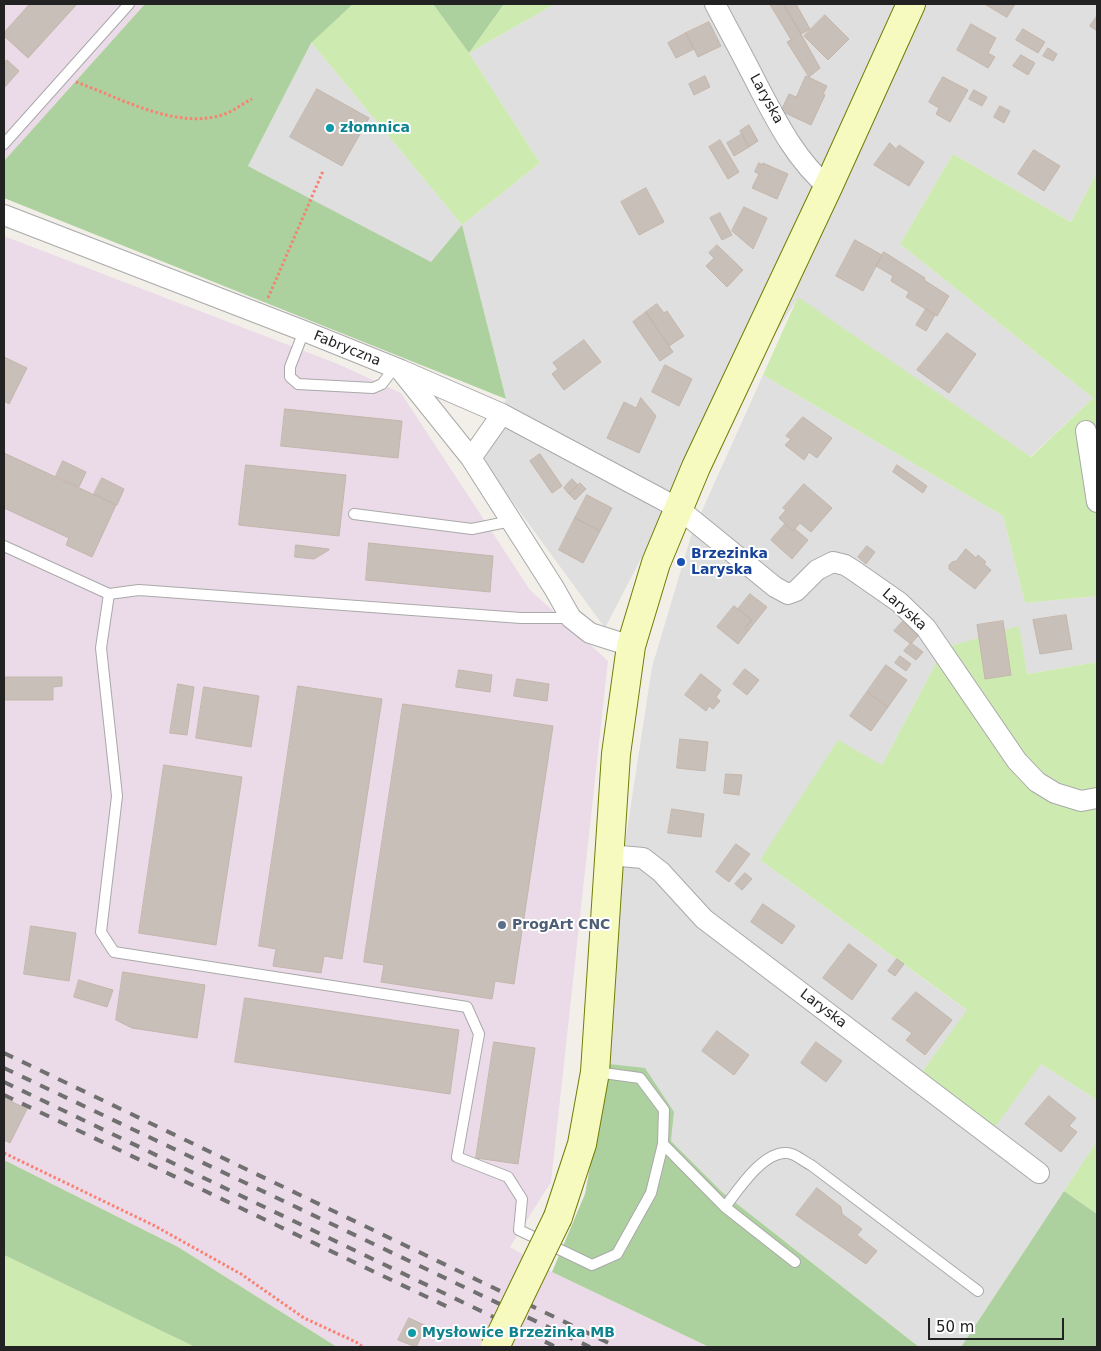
<!DOCTYPE html>
<html>
<head>
<meta charset="utf-8">
<style>
  body { margin:0 }
  #map { position:relative; width:1101px; height:1351px; overflow:hidden; background:#f2efe9; font-family:"DejaVu Sans",sans-serif }
  canvas { display:block }
  .frame { position:absolute; inset:0; border:5px solid #222; pointer-events:none }
  .scale { position:absolute; left:928px; top:1318px; width:136px; height:22px; box-sizing:border-box; border:2px solid #222; border-top:0; padding-left:6px; font-size:15px; line-height:18px; white-space:nowrap; color:#222; -webkit-text-stroke:4px #fff; paint-order:stroke }
</style>
</head>
<body>
<div id="map">
<canvas width="1101" height="1351"></canvas>
<div class="frame"></div>
<div class="scale">50 m</div>
</div>
<script>
const ctx = document.querySelector('canvas').getContext('2d');
ctx.lineJoin = 'round';
function paint(path, color) { ctx.fillStyle = color; ctx.fill(path, 'evenodd'); }
function stroke(path, color, width, dash) { ctx.strokeStyle = color; ctx.lineWidth = width; ctx.lineCap = dash ? 'butt' : 'round'; ctx.setLineDash(dash || []); ctx.stroke(path); }
function label(font, color, halo, rows, align = 'center') {
  ctx.font = font + ' "DejaVu Sans",sans-serif'; ctx.lineWidth = 4; ctx.setLineDash([]); ctx.textBaseline = 'middle'; ctx.strokeStyle = halo; ctx.fillStyle = color; for (const [text, x, y, turn = 0] of rows) {
    ctx.save(); ctx.translate(x, y); ctx.rotate((+turn || 0) * Math.PI / 180); ctx.textAlign = isNaN(turn) ? turn : align; if (halo) ctx.strokeText(text, 0, 0); ctx.fillText(text, 0, 0); ctx.restore();
  }
}
const residential = new Path2D(`
  M555 4H1097V172L1071 222 953 154 900 244 1093 398 1030 457 798 298 677 489 605 628 482 460 506 399 462 226 431 263 248 166 311 42 462 225 540 163 469 53Z
  M763 375 1003 516 1025 603 1097 596V662L1027 674 1018 627 944 648 882 765 760 860 968 1011 922 1072 1041 1064 1097 1100V1141L961 1347H919L722 1192 671 1141 674 1112 609 1064 620 876 652 667 692 533Z`);
const industrial = new Path2D(`
  M4 4H145L4 161Z
  M4 236 338 364 401 393 530 590 608 661 551 1182 510 1247 552 1272 709 1347H337L178 1247 4 1160Z`);
const grass = new Path2D(`
  M353 4H433L469 53 504 4H555L469 53 540 163 462 225 311 42Z
  M953 154 1071 222 1097 172V596L1025 603 1003 516 763 375 798 297 1031 457 1093 398 900 244Z
  M1019 626 1027 674 1097 662V1100L1041 1064 995 1127 922 1072 967 1010 760 860 838 740 882 765 944 648Z
  M1097 1141V1214L1064 1191Z
  M4 1255 195 1347H4Z`);
const forest = new Path2D(`
  M145 4H353L311 43 248 166 431 262 462 225 506 399 4 198V161Z
  M433 4H504L469 53Z
  M609 1064 645 1068 674 1112 671 1141 722 1192 919 1347H709L552 1272 585 1194Z
  M4 1160 178 1247 337 1347H195L4 1255Z
  M1064 1191 1097 1214V1347H961Z`);
const building = new Path2D(`
  M30 4H77L28 58 4 36V33Z
  M770 4H784L820 68 809 77 787 42 791 40Z
  M784 4H796L810 29 801 34Z
  M985 4H1015L1007 17Z
  M825 15 849 39 828 60 804 36Z
  M1097 16V31L1090 26Z
  M709 22 721 46 698 57 686 33Z
  M971 24 996 38 988 53 995 57 988 68 957 50Z
  M1023 29 1045 42 1038 53 1016 40Z
  M686 33 694 49 676 58 668 43Z
  M1048 48 1057 54 1053 61 1043 56Z
  M1021 55 1035 63 1028 75 1013 66Z
  M7 60 19 71 4 88V64Z
  M705 76 710 87 694 95 689 84Z
  M806 76 827 86 823 94 825 95 811 125 781 111 789 94 796 97Z
  M943 77 968 90 950 122 936 114 939 108 929 102Z
  M317 89 369 118 342 166 290 137Z
  M974 90 987 97 982 106 969 99Z
  M1000 106 1010 111 1004 123 994 117Z
  M749 125 758 141 749 147 740 131Z
  M742 134 749 147 734 156 727 143Z
  M720 140 739 172 728 179 709 147Z
  M890 143 896 149 899 145 924 162 909 186 874 165Z
  M1034 150 1060 166 1044 191 1018 174Z
  M759 163 763 165V163L788 174 777 199 752 188 759 174 755 172Z
  M646 188 664 222 639 235 621 202Z
  M744 207 767 218 753 249 732 231Z
  M720 213 732 235 722 240 710 218Z
  M855 240 882 255 863 291 836 276Z
  M717 245 743 270 727 287 706 266 714 258 709 253Z
  M884 252 925 278 924 280 949 296 937 316 906 297 909 292 891 281 893 276 876 266Z
  M657 304 664 313 667 311 684 336 669 346 646 312Z
  M926 309 935 315 926 331 916 325Z
  M646 312 673 352 660 361 633 322Z
  M947 333 976 354 949 393 917 370Z
  M584 340 601 362 564 390 552 374 558 369 553 363Z
  M4 357 27 368 9 404 4 401Z
  M665 365 692 379 679 406 652 392Z
  M641 398 656 416 639 453 607 438 624 402 636 408Z
  M285 409 402 421 398 458 281 446Z
  M803 417 832 438 817 458 809 452 804 460 785 445 791 439 786 436Z
  M4 453 116 505 92 557 66 545 69 538 4 508Z
  M540 454 562 486 552 493 530 461Z
  M63 461 86 472 79 487 56 476Z
  M246 465 346 475 339 536 239 525Z
  M897 465 927 486 923 493 893 472Z
  M102 478 124 489 117 505 94 494Z
  M572 479 578 485 569 494 564 488Z
  M580 483 586 489 575 500 569 494Z
  M804 484 832 508 811 532 800 523 793 531 779 518 786 510 783 508Z
  M587 495 612 508 600 531 575 518Z
  M575 518 600 531 583 563 559 550Z
  M785 524 793 531 795 529 808 540 792 559 771 540Z
  M369 543 493 556 490 592 366 580Z
  M296 545 329 549V550L314 559 295 557Z
  M867 546 875 552 866 564 858 557Z
  M966 549 976 558 978 555 986 562 984 564 991 570 975 589 949 569V565L952 562 956 561Z
  M750 594 767 607 748 631 745 628 752 620 738 609Z
  M734 606 752 620 745 628 748 631 738 644 717 627Z
  M1066 615 1072 649 1040 654 1033 620Z
  M906 618 922 631 911 644 894 631Z
  M1003 621 1011 675 985 679 977 625Z
  M911 643 923 652 916 660 904 651Z
  M900 656 911 664 906 671 895 663Z
  M886 665 907 680 888 707 867 692Z
  M745 669 759 680 747 695 733 684Z
  M459 670 492 675 490 692 456 687Z
  M701 674 721 690 716 697 720 701 713 709 709 706 706 711 685 695Z
  M4 677H62V686L53 687V700H4Z
  M517 679 549 684 547 701 514 696Z
  M178 684 194 687 187 735 170 733Z
  M298 686 382 699 342 959 324 956 321 973 273 966 276 949 259 946Z
  M204 687 259 696 251 747 196 738Z
  M867 692 888 707 871 731 850 716Z
  M403 704 553 726 514 984 495 981 492 999 381 982 384 965 364 962Z
  M680 739 708 742 705 771 677 768Z
  M164 765 242 777 216 945 139 933Z
  M726 774 742 775 739 795 724 793Z
  M672 809 704 814 701 837 668 833Z
  M736 844 750 854 729 882 716 872Z
  M745 873 752 879 742 890 735 884Z
  M763 904 795 926 782 944 751 922Z
  M31 926 76 933 69 981 24 974Z
  M849 944 877 965 852 1000 823 978Z
  M897 959 904 964 895 976 888 971Z
  M123 972 205 985 197 1038 132 1028 116 1020Z
  M79 980 113 990 107 1007 74 997Z
  M916 992 952 1020 925 1055 906 1040 912 1033 892 1019Z
  M245 998 459 1030 450 1094 235 1062Z
  M717 1031 749 1055 734 1075 702 1051Z
  M494 1042 535 1048 518 1164 476 1158Z
  M816 1042 842 1061 826 1082 801 1063Z
  M1049 1096 1076 1118 1069 1126 1077 1132 1061 1152 1025 1124Z
  M4 1098 27 1109 10 1143 4 1140Z
  M817 1188 841 1207 842 1214 862 1229 857 1235 877 1251 866 1264 796 1215Z
  M409 1318 426 1326 416 1347 398 1340Z`);
const path = new Path2D(`
  M76 82C121 98 177 131 225 114 234 111 243 103 252 99
  M268 298 323 171
  M4 1153 155 1226 241 1274 304 1318 356 1342 363 1347`);
const lane = new Path2D(`
  M4 144 129 4
  M304 331 290 367V377L298 384 373 388 382 384 394 368
  M354 514 472 529 511 521
  M4 546 109 594
  M571 618H521L139 590 109 594 101 648 117 796 101 932 114 952 467 1007 479 1034 457 1157 508 1177 522 1199 519 1230 592 1265 617 1254 651 1193 663 1144 664 1110 640 1078 596 1072
  M663 1144 725 1207 795 1262
  M725 1207C738 1190 763 1151 787 1153 795 1153 804 1162 811 1165L978 1291`);
const street = new Path2D(`
  M715 4C729 31 744 58 758 86 777 122 796 160 828 187
  M4 215 304 331 401 370 502 414 678 508 775 587 788 594 796 591 817 570 833 562 845 565 853 570 899 602 926 628 1017 761 1037 782 1055 793 1081 801 1097 798
  M402 372 471 458 554 588 571 618 590 633 631 646
  M1086 431 1097 502
  M471 458 502 414
  M609 855 643 858 661 872 704 919 1039 1173`);
const secondary = new Path2D(`
  M558 1217 582 1144 595 1072 616 754 631 646 656 563 696 467 828 187 911 4`);
const rail = new Path2D(`
  M4 1053 617 1347
  M4 1068 590 1347
  M4 1082 556 1347
  M4 1095 450 1308`);
const secondaryBridge = new Path2D(`
  M495 1347 558 1217`);
const markers = [
  [330,128,5,"#0f9aa8"],
  [681,562,5,"#1a4fb4"],
  [502,925,5,"#5c6f8a"],
  [412,1333,5,"#0f9aa8"]
];
const streetNames = [
  ["Laryska",766,99,61],
  ["Fabryczna",347,349,22],
  ["Laryska",904,610,42],
  ["Laryska",823,1009,37]
];
const cultureNames = [
  ["złomnica",340,128],
  ["Mysłowice Brzezinka MB",422,1333]
];
const transitNames = [
  ["Brzezinka",691,554],
  ["Laryska",691,570]
];
const serviceNames = [
  ["ProgArt CNC",512,925]
];
paint(residential, '#e0dfdf');
paint(industrial, '#ebdbe8');
paint(grass, '#cdebb0');
paint(forest, '#add19e');
paint(building, '#c7bfb8');
stroke(building, '#c4b6ab', 1);
stroke(lane, '#a9a9a9', 12);
stroke(street, '#a9a9a9', 22);
stroke(secondary, '#707d05', 30);
stroke(path, '#fa8072', 3, [2.5, 2.5]);
stroke(lane, '#fff', 10);
stroke(street, '#fff', 20);
stroke(secondary, '#f7fabf', 28);
stroke(rail, '#707070', 4, [10, 10]);
stroke(secondaryBridge, '#707d05', 30, []);
stroke(secondaryBridge, '#f7fabf', 28);
for (const [x, y, r, color] of markers) { const dot = new Path2D(); dot.arc(x, y, r, 0, 2 * Math.PI); ctx.fillStyle = color; ctx.fill(dot); stroke(dot, '#fff', 2); }
label('14px', '#222', '#fff', streetNames);
label('bold 14px', '#0d838f', '#fff', cultureNames, 'left');
label('bold 14px', '#164399', '#fff', transitNames, 'left');
label('bold 14px', '#4e5e75', '#fff', serviceNames, 'left');
</script>
</body>
</html>
